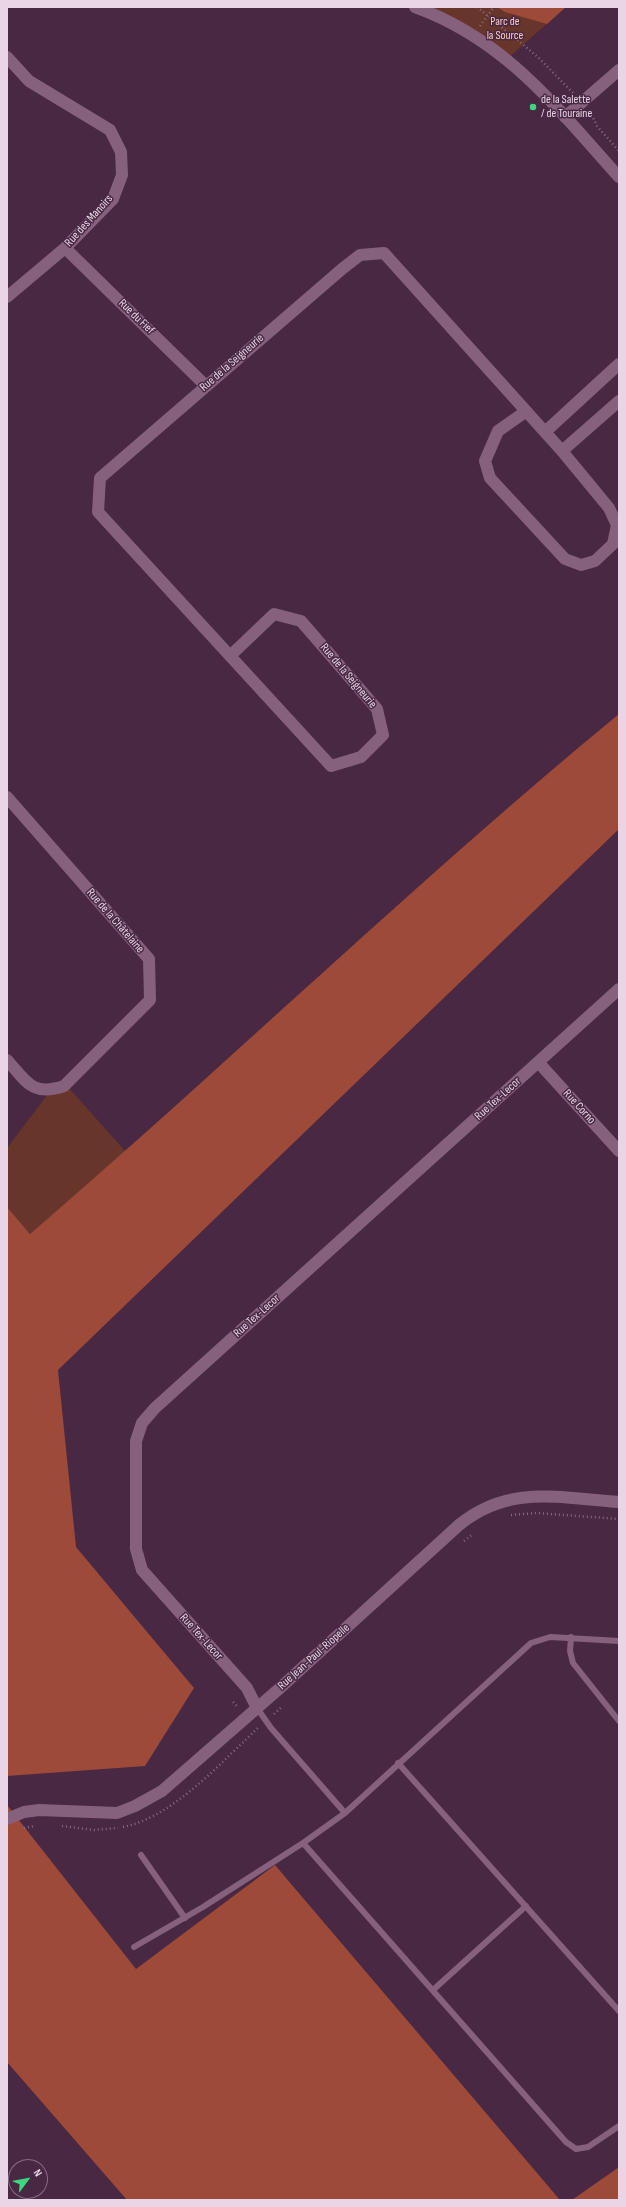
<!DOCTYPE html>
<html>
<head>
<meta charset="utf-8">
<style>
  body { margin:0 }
  #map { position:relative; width:626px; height:2207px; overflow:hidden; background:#482843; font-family:"Sofia Sans Condensed",sans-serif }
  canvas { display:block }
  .frame { position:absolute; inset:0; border:8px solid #ead5e6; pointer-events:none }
  .north { position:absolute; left:8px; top:2159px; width:40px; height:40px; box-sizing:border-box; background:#482843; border:1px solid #896d84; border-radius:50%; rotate:58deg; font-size:11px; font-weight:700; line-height:16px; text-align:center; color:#ead5e6 }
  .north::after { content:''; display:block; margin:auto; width:14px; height:18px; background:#3cd77e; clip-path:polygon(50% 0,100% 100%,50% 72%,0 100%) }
</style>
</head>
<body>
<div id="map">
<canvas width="626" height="2207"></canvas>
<div class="frame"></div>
<div class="north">N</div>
</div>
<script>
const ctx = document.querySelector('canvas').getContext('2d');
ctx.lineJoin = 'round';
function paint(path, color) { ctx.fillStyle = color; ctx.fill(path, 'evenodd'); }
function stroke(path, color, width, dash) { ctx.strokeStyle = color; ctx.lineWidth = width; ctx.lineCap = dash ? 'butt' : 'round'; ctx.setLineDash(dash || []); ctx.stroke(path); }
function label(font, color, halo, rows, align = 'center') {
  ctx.font = font + ' "Sofia Sans Condensed",sans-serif'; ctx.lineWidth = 3; ctx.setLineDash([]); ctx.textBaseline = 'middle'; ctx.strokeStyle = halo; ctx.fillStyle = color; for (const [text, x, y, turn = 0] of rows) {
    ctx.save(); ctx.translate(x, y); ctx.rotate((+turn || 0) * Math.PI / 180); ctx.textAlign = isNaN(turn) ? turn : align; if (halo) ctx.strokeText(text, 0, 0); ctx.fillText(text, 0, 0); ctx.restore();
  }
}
const green = new Path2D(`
  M415 7H566L507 59Z
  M69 1088 126 1152 30 1234 7 1207V1148L48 1094Z`);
const forest = new Path2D(`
  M497 7H566L547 24 505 12Z
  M619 714V829L58 1370 76 1547 194 1688 145 1766 7 1776V1207L30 1234C229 1063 417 880 619 714Z
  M7 1805 136 1969 275 1865 560 2200H127L7 2062Z
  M619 2167V2200H572Z`);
const path = new Path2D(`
  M477 7 538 57 573 93
  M480 26 494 7
  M590 111 597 126 619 151
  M511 1515 536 1513 619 1519
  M464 1541 473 1534
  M233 1702 238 1707
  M274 1714 283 1706
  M62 1826 94 1830 118 1828
  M123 1827C174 1817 222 1761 259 1727
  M24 1828 35 1826`);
const lane = new Path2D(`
  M571 1637 570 1651 573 1663 619 1721
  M257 1708 271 1728 345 1813
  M398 1763 619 2011
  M303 1843 566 2142 576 2149 588 2147 619 2126
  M141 1855 185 1918
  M134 1947 203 1907 303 1843 345 1813 531 1643 550 1637 619 1641
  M433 1990 526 1906`);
const street = new Path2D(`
  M7 57 29 81 110 130 121 152 122 175 113 199 65 248 7 297
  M565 117 619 70
  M65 248 206 386
  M545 432 619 364
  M562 451 619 401
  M230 656 274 614 301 621 377 709 383 735 361 757 331 766 98 512 100 478 342 269 360 255 384 253 562 451 609 508 617 525 613 544 595 561 581 565 565 559 490 478 485 461 498 431 525 412
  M7 797 149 959 150 1000 64 1086C32 1097 26 1081 7 1060
  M539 1063 619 1151
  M257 1708 247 1688 142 1570 136 1549V1441L142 1423 155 1408 619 989
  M7 1819 24 1812 39 1810 117 1813 135 1806 162 1791 280 1688 459 1525C509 1484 559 1498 619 1502`);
const secondary = new Path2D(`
  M415 7C506 40 556 107 619 177`);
const markers = [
  [533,107,4,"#3cd77e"]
];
const parkNames = [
  ["Parc de",505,22],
  ["la Source",505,36]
];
const poiNames = [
  ["de la Salette",541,100],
  ["/ de Touraine",541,114]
];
const streetNames = [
  ["Rue des Manoirs",89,221,-48],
  ["Rue du Fief",136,317,44],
  ["Rue de la Seigneurie",232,363,-41],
  ["Rue de la Seigneurie",348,676,50],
  ["Rue de la Châtelaine",115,921,49],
  ["Rue Tex-Lecor",498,1099,-42],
  ["Rue Corno",579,1107,48],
  ["Rue Tex-Lecor",257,1316,-42],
  ["Rue Tex-Lecor",201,1637,48],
  ["Rue Jean-Paul-Riopelle",314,1657,-42]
];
paint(green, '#67352a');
paint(forest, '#9d4a39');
stroke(path, '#876b82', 2.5, [1, 3]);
stroke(lane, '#85617e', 6);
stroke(street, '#85617e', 12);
stroke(secondary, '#85617e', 12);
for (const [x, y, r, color] of markers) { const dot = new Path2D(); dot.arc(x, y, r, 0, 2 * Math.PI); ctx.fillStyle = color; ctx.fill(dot); stroke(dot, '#482843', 1.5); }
label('12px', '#fcccc0', '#482843', parkNames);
label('12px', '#ead5e6', '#482843', poiNames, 'left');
label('12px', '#ead5e6', '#482843', streetNames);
</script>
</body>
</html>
